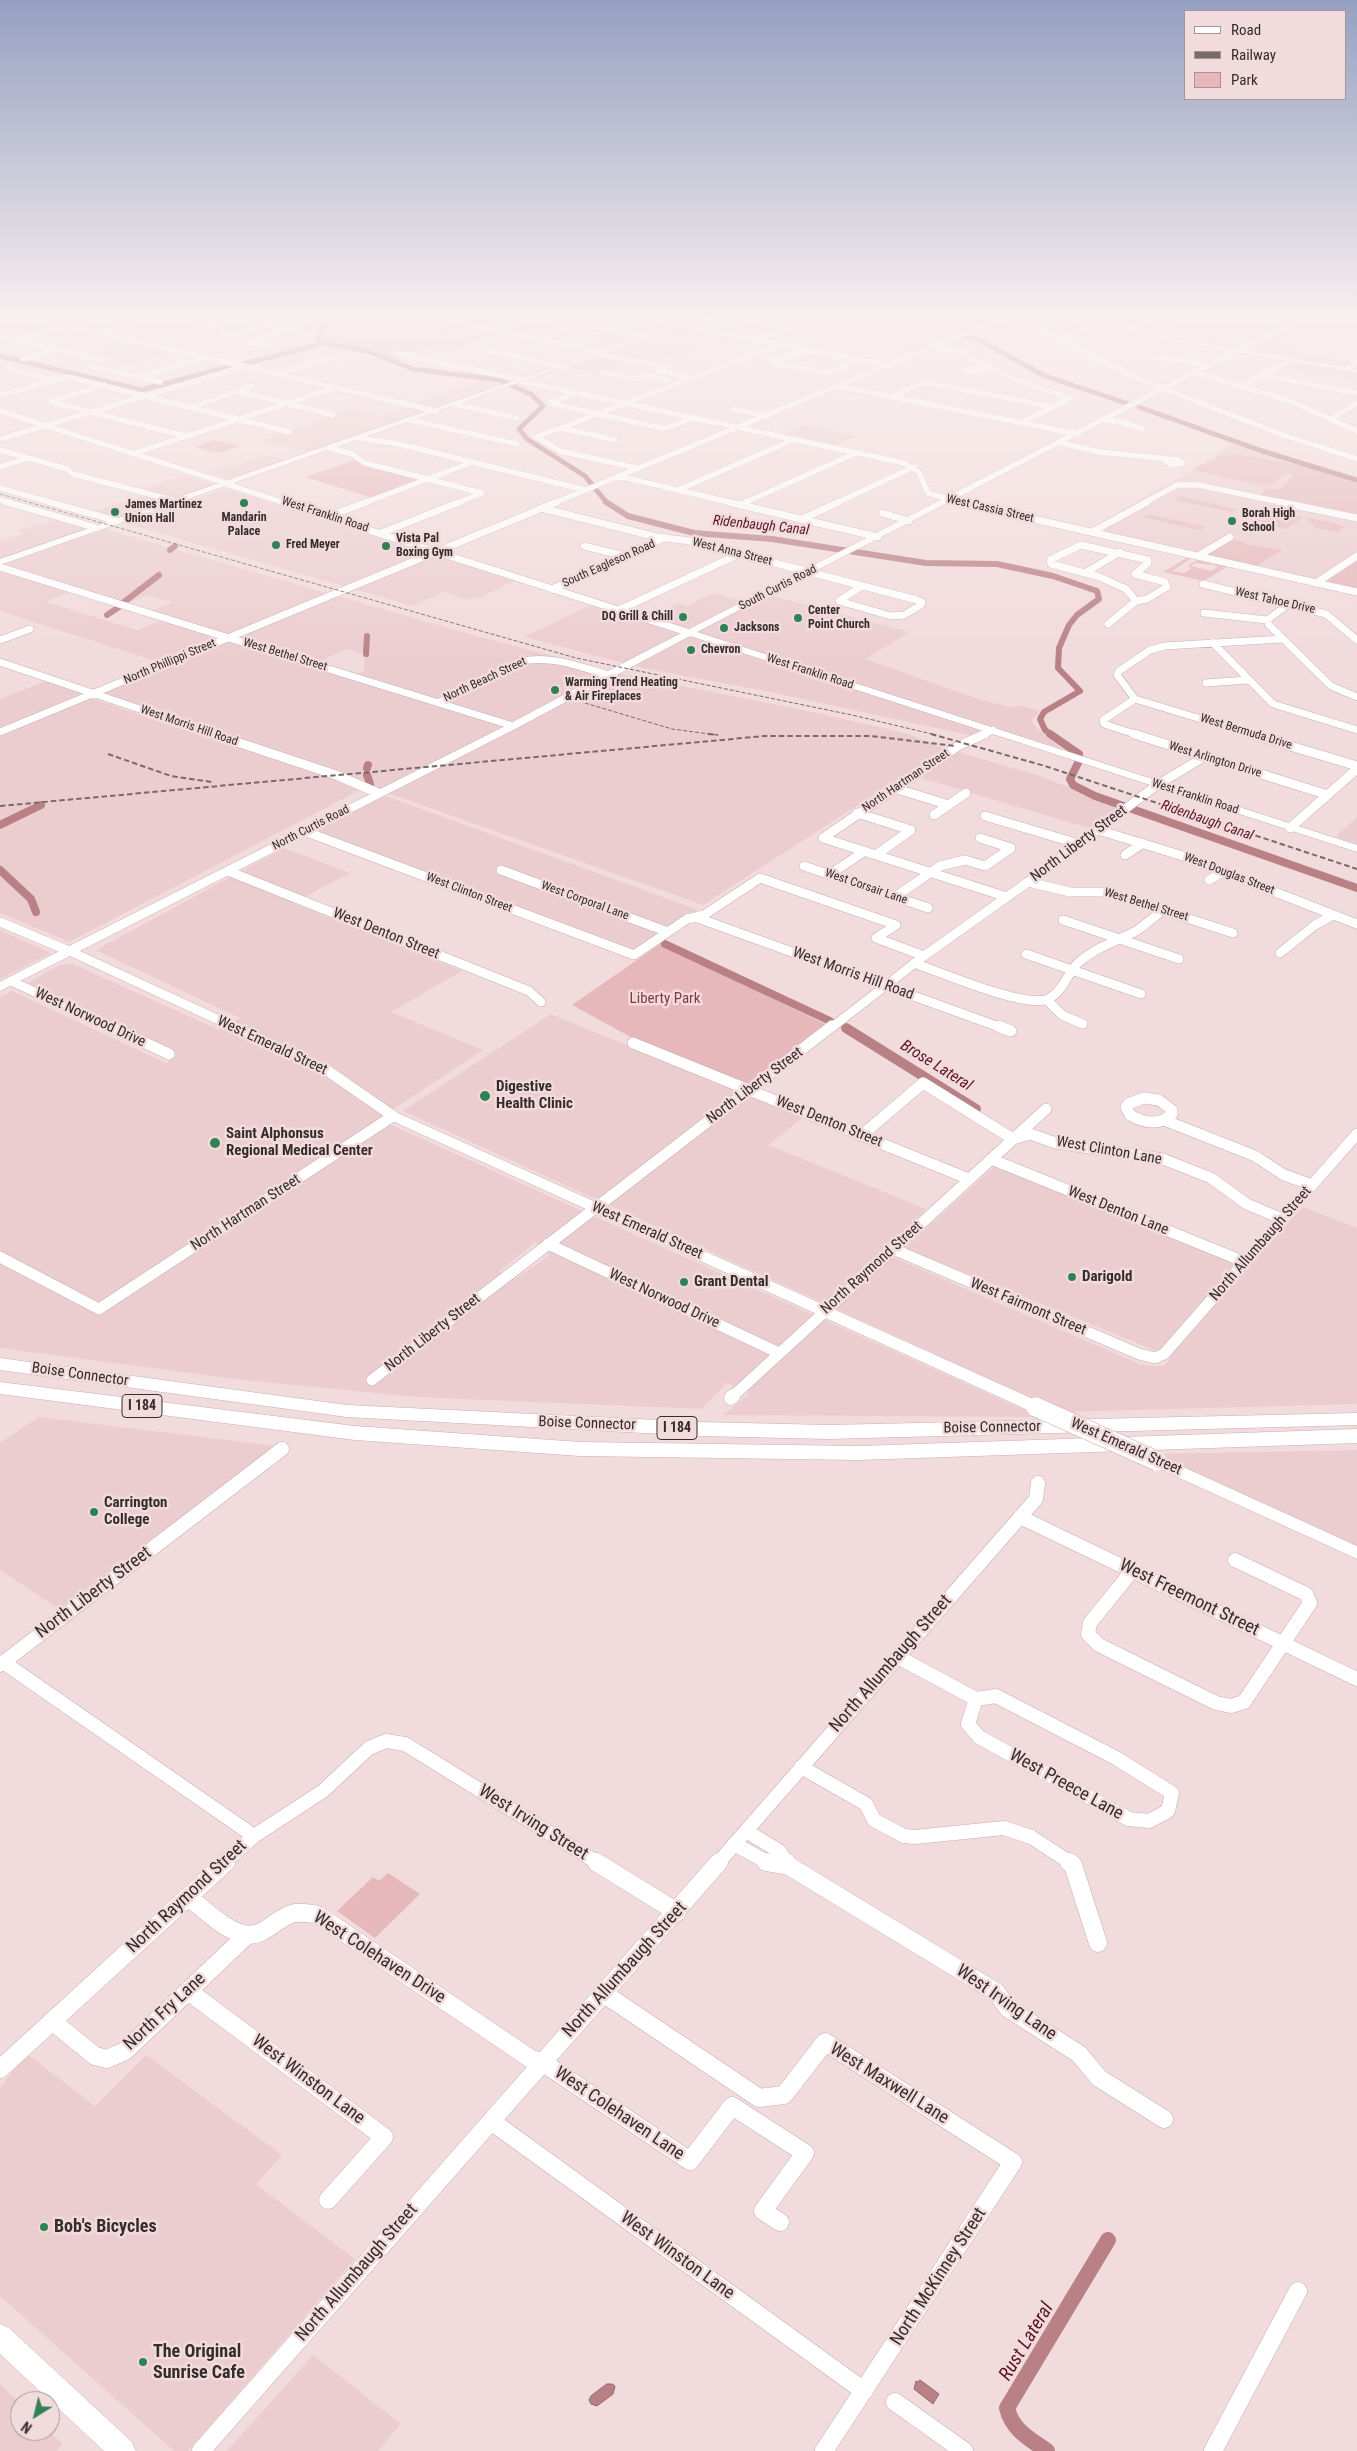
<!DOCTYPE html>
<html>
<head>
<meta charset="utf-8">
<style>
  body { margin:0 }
  #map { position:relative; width:1357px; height:2451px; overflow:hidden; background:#f2dbdc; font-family:"Roboto Condensed",sans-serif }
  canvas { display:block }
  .legend { position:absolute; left:1184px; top:10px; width:162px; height:90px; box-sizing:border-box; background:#f2dbdc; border:1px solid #a69596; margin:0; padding:6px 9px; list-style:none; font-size:15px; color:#352c2d }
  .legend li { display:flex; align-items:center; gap:10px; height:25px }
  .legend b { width:25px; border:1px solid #a69596 }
  .north { position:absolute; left:10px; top:2391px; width:50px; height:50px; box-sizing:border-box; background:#f2dbdc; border:1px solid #a69596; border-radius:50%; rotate:216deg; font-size:14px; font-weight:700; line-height:20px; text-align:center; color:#352c2d }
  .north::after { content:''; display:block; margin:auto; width:18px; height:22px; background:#308254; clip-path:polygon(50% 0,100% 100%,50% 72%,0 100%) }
</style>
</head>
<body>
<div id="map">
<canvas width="1357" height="2451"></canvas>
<ul class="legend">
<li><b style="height:6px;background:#fff"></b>Road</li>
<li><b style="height:6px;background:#786a6b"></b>Railway</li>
<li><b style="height:14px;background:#e6b8bb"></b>Park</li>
</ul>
<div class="north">N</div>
</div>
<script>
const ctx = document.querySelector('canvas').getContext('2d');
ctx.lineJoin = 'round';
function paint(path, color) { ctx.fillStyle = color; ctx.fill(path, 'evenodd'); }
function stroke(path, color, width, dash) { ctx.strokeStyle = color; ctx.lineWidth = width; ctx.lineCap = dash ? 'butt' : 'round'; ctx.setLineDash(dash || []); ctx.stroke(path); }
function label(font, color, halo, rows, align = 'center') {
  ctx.font = font + ' "Roboto Condensed",sans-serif'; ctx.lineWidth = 5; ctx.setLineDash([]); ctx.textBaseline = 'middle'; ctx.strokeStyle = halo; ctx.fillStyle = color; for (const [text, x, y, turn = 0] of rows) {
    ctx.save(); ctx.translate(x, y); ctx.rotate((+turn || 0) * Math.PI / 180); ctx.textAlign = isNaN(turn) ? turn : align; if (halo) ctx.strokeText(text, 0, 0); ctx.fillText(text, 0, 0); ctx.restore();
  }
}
const built = new Path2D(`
  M470 319H508L507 320 529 324 508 331 461 322Z
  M616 319H637L668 326 654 330 608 321Z
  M706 319H750L717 330 690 324Z
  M751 319H994L919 350Z
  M1043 319 1086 326 1077 330 1003 320Z
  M1105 319H1144L1125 328 1094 323Z
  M1154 319 1187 325 1164 335 1133 330Z
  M680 328 733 337 684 355 677 354 654 362 639 359 600 374 568 367 638 342 664 347 671 345 646 339Z
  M1224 331 1260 337 1235 348 1201 342Z
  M593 335 626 341 601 350 580 346 595 340 585 338Z
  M1267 339 1303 345 1293 351 1355 362 1345 367 1248 350Z
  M137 344 173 352 130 365 86 354 107 348 117 350Z
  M1290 362 1357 373V382L1279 368Z
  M484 379 505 383 309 452 261 441 352 409 383 416 417 405 413 403Z
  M805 425 856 436 833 446 783 435Z
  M1234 443 1357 483V591L1088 529 1093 528 1121 513V510L1191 471Z
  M268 455 287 460 229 479 206 473Z
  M186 475 215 485 159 504 135 497 148 493 140 490Z
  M230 489 326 521 515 581 478 598 474 597 468 600 443 592 413 606 124 523 221 490Z
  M121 502 145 509 117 519 94 512Z
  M59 519 98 531 104 529 473 635 621 674 822 714 908 734 945 749 703 905 368 786 69 942 0 913V736L90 698 209 738 221 732 104 693 168 665 0 611V541L22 534 16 531ZM70 592 126 604 149 595 173 602 151 611 168 618 137 630 46 602ZM347 649 365 654 364 671 356 675 317 662Z
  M712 593 754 604 772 596 910 632 865 659 981 700 1014 708 1018 705 1040 711 1031 721 1038 729 1064 750 988 725 973 736 766 691 647 669 524 637 590 605 639 621 678 603 687 606Z
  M46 681 82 694 0 728V699Z
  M958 752 1037 775 1122 808 1092 829 921 778Z
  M383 795 698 910 636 950 312 830Z
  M1357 817V844L1335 837Z
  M284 848 350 873 293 903 462 971 391 1012 483 1050 378 1119 1040 1417 723 1415 749 1394 727 1383 701 1409 417 1397 244 1380 0 1348V997L12 991 166 1063 178 1055 28 983 59 965 73 964 219 1030 240 1018 96 950ZM536 1242 550 1255 515 1279 499 1271Z
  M0 930 51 953 0 979Z
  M551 1014 802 1118 768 1145 926 1209 881 1252 1142 1365 1163 1366 1170 1359 1154 1350 905 1248 996 1165 1248 1268 1303 1207 1357 1228V1404L1062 1412 403 1111Z
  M39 1417 275 1446 59 1609 0 1570V1443Z
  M1357 1450V1547L1155 1454Z
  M26 2053 95 2106 146 2055 282 2155 256 2184 355 2259 188 2451H174L0 2296V2088Z
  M313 2355 401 2424 378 2451H227Z
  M0 2384 20 2403V2431H49L63 2444 56 2451H0Z`);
const green = new Path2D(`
  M321 319H391L402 321 430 319 454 324 437 330 483 337 502 333 447 351 425 347 406 353 399 351V355L389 357 323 341 324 333 328 329 327 321Z
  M214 440 240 446 219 453 194 447Z
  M1238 454 1309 467 1357 483V517L1260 497 1266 489H1280L1294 474 1286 473 1270 485H1261L1192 470 1223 455Z
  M355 460 362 464 423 479 373 498 305 477Z
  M1180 496 1237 509 1231 512 1174 500Z
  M1148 514 1206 527 1201 530 1194 529 1143 517Z
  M1286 514 1304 517 1286 529 1252 521 1250 517 1263 520Z
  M1306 518H1310L1346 526 1337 532 1316 528Z
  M1230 540 1245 542 1244 544C1258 547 1269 547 1282 550L1256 566 1205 555Z
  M1188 557 1192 558 1172 571 1184 573 1192 568 1187 566 1199 559 1214 563 1210 565 1196 563 1191 566 1211 571 1218 567 1213 565 1217 563 1229 566 1203 581 1163 572Z
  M1357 561V588L1326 581 1353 564Z
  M660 944 827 1025 750 1085 638 1041 572 1005Z
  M388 1873 420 1894 375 1938 337 1911 373 1877 379 1881Z`);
const water = new Path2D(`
  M920 2380 939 2394 933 2404 914 2389 916 2381 918 2382Z
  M607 2384H612L615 2386 613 2394 597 2406 591 2404 589 2400 591 2396Z`);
const canalFar4 = new Path2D(`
  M318 319 325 324 318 339 321 342 370 352 413 369 500 380 531 394 543 406 519 429 527 439 585 476 607 503
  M962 336 977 339 1045 376 1126 403
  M0 356 141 390 232 366
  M244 364 325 343
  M1139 407 1262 451 1357 480`);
const canalFar3 = new Path2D(`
  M606 502 628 516 694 533 772 539 926 563 997 564 1053 576 1097 591 1099 599 1077 615 1069 625 1059 648 1058 668 1080 691 1044 712 1040 719 1045 730 1052 735
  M170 550 175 546
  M124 602 159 575
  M107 615 119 607
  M366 654 367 636`);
const canalFar2 = new Path2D(`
  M1050 734 1079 754
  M1078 763 1070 779 1073 785 1095 796 1357 888
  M367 768 368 765
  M367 775 370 784
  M0 825 41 805
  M0 870 31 899 36 912
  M665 944 830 1021`);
const canalFar1 = new Path2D(`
  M846 1028 976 1109`);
const canal = new Path2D(`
  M1047 2451C1030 2439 1012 2430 1007 2408L1108 2240`);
const minorFar5 = new Path2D(`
  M26 319 88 330 436 411
  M172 319 212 327 241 319
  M238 319 313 335
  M440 319 604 352
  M554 319 647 336
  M646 319 889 365
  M1059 319 1041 330 1144 381 1283 435 1357 459
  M1186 319 1195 320
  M0 323 15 319
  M558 330 576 324
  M1124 331 1151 319
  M101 333 131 325
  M221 335 238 334 267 326
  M0 336 104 360
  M19 338 92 319
  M757 339 788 328
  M1059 340 1092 325
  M271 346 249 342 305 323
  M933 346 960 352 1015 380 1070 398 1021 423
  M484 349 561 367
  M809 350 773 361V363L826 373 847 367 844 365 859 359
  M1238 350 1301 319
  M395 353 523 380
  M597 354 665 367 657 370 694 378
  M1160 358 1201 364 1164 356
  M23 359 55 350
  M88 365 160 382
  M988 366 964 370 970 372 994 369
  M8 369 50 379
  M1346 369 1357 362
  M602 372 637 379 646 375 667 380
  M279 373 341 356
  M1196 373 1290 401 1357 431
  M1261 375 1357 393
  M139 377 202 358
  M521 381 904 463 919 472 928 493 963 503
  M838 386 1078 434
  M1242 386 1291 360
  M241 392 333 415
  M576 393 550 403 661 428 670 427 693 418
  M0 395 68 377 289 432
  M891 397 920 384 930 383 1053 407
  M53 401 104 385
  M51 402 185 436
  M454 404 517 418
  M192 407 253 386
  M733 409 767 416
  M0 411 232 485
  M1331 419 1357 403
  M410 420 517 444
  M1105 420 1123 423 1107 419
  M1123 423 1143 429
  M562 428 615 440
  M537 437 781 344
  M537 437 560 451 637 468
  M359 438 399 444 585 490
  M0 439 243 367
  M1060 443 1100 452 1179 460 1182 463 1172 465 1163 459
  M330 448 352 454 365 463 482 493
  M0 450 67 469 73 474 176 501
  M132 454 334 388
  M0 467 27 458
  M618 476 733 503
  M226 484 285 503
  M0 488 53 503
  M678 490 795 439
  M0 500 10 503
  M364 503 473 462
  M457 503 482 493
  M554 503 999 319
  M744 503 856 453
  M836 503 914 467
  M1144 503 1177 485H1198L1285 503`);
const minorFar4 = new Path2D(`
  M6 502 97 528
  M49 502 117 521
  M281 502 690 633
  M728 502 878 537
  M958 502 1357 592
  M1279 502 1357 518
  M740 505 747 502
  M541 508 657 537 690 541 917 600 922 602 921 605 904 615 891 616 839 601 862 586
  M882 513 909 521
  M329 516 367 502
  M802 519 839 502
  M1092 532 1147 502
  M381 533 460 502
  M1081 545 1148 560V563L1135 574 1165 582 1167 587 1147 599 1136 601 1126 589 1100 577 1051 564 1050 560Z
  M584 546 625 556
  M1198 556 1230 537
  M0 567 513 726
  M1085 573 1120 552
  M1316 583 1357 556
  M1203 584 1326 614 1357 640
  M552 589 664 538
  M1289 604 1267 620 1269 625 1331 686 1357 697
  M619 610 739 554
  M1204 613 1267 620
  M1108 624 1136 601
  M0 640 30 629
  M1213 643 1273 704 1357 730
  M0 662 217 735
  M1206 683 1248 680
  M1135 699 1254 735
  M438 703 522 661C552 655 580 667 609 675
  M0 732 557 502
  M982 735 993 730
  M1138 735 1104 724 1103 720 1135 699 1117 675 1119 671 1150 650 1165 646 1282 639`);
const minorFar3 = new Path2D(`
  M213 734 336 775 378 793
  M1134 734 1328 795
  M1250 734 1357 766
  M894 788 949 805
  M857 813 911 830
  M934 815 966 793
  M985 816 1079 844
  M1290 828 1357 769
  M1098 830 1183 856 1357 924
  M304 831 634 955 687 919 704 915 760 878 896 925 876 938 924 956
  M823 838 958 746 985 734
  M823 838 1007 897
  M876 855 911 830
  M1125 855 1143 843
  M804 866 928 908
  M501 870 668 932
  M228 871 529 991 541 1002
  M829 875 865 851
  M1209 880 1225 871
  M1028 882 1070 892H1106L1233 933
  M895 897 940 866 965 860 985 866 1011 848 980 838
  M695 917 1002 1028
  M1063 920 1179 959
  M0 922 69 951
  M1280 953 1315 925 1333 915
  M1026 954 1141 994
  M914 963C940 972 1026 1009 1048 999 1063 992 1067 973 1079 962 1096 947 1117 941 1136 931 1145 925 1154 917 1163 910
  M11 981 112 1028
  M1047 1000 1062 1015 1083 1024
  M831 1028 924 956 1028 882 1157 785 1204 757`);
const minorFar2 = new Path2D(`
  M109 1026 169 1054
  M998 1026 1011 1031
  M633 1043 969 1179
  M1144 1098 1159 1100 1172 1110V1114C1160 1126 1144 1123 1130 1115L1126 1107 1128 1104Z
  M1164 1120 1255 1156 1284 1175 1312 1185
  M861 1136 923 1083 1013 1139 1030 1134 1056 1143 1163 1159 1211 1178 1247 1204 1282 1219
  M991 1159 1245 1262
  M548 1244 779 1353
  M893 1249 1139 1354 1155 1358 1164 1354 1357 1134
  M0 1257 99 1309 393 1116
  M372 1380 832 1026
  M732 1397 1046 1109`);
const minorFar1 = new Path2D(`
  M731 1398 733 1396
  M1020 1517 1357 1679
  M1132 1571 1090 1623 1088 1634 1099 1645 1216 1703 1231 1706 1244 1702 1310 1603 1306 1594 1235 1560
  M898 1657 976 1699
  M3 1662 254 1836
  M0 1665 282 1449
  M996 1696 1116 1758 1172 1793 1168 1811 1149 1821 1129 1819 979 1737 968 1724 976 1699Z
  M801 1767 866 1804 874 1820 904 1836 915 1837 1004 1828 1031 1837 1071 1863
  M746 1831 779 1851 787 1863
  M734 1844 769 1863
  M224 1863 254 1836 323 1791 369 1748 386 1741 405 1744 598 1863
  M718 1863 1036 1499 1038 1483`);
const minor = new Path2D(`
  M596 1862 677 1912
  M766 1862 789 1866 786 1862
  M1069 1862 1073 1865 1098 1943
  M789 1866 996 1992 1009 2009 1079 2054 1099 2078 1164 2119
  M188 1897C204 1909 223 1929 243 1934 265 1939 275 1917 295 1913 303 1912 310 1913 318 1915L531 2059 542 2062 690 2161 732 2106 805 2153 763 2211 780 2222
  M188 1991 384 2137 328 2200
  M603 1993 759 2098 784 2095 825 2042 1013 2162 824 2451
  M52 2021 95 2056 107 2059 125 2051 247 1935
  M0 2069 226 1862
  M491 2121 864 2391
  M895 2402 964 2451
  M201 2451 719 1862
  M1213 2451 1298 2291`);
const major = new Path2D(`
  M692 319H700L0 565V559Z
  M1052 319H1064L1357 369V373L1238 353 697 632 1357 845V852L690 636 517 728 80 951 330 1066 398 1113 1042 1403 1044 1407 1042 1411H1030L388 1119 320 1072 70 956 0 991V982L65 948 509 724 625 662 1230 351Z
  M1157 1455 1357 1546V1559L1151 1465 1148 1461 1151 1457Z
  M0 2324 9 2328 132 2442 136 2451H104L0 2354Z`);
const highway = new Path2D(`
  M0 1358 347 1405 700 1422 829 1425 1357 1413V1425L829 1439 700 1436 347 1417 0 1370Z
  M0 1382 355 1426 580 1442 859 1446 1357 1429V1443L859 1460 580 1456 355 1440 0 1394Z`);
const railFar1 = new Path2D(`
  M0 494 576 658 852 715 936 735
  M585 703 672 729 717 735`);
const rail = new Path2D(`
  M708 734 718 735
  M931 734 1045 766 1357 869
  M108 754 171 776 212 782
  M0 806 765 736H871L955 746`);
const majorBridge = new Path2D(`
  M1036 1407 1157 1461`);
const markers = [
  [244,503,5,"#308254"],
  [115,512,5,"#308254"],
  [1232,521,5,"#308254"],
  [276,545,5,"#308254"],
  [386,546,5,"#308254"],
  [683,617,5,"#308254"],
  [798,618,5,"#308254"],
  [724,628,5,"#308254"],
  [691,650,5,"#308254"],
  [555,690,5,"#308254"],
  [485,1096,6,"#308254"],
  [215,1143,6,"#308254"],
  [1072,1277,5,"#308254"],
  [684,1282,5,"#308254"],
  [94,1512,5,"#308254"],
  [44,2227,5,"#308254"],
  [143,2362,5,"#308254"]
];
const farPoinames = [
  ["James Martinez",125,505],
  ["Union Hall",125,519],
  ["Borah High",1242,514],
  ["School",1242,528],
  ["Mandarin",244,518,"center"],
  ["Palace",244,532,"center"],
  ["Vista Pal",396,539],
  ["Boxing Gym",396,553],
  ["Fred Meyer",286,545],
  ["Center",808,611],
  ["Point Church",808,625],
  ["DQ Grill & Chill",673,617,"right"],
  ["Jacksons",734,628],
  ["Chevron",701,650],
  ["Warming Trend Heating",565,683],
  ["& Air Fireplaces",565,697]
];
const farStreetnames = [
  ["West Cassia Street",990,509,13],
  ["West Franklin Road",325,515,18],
  ["West Anna Street",732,552,14],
  ["South Eagleson Road",609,564,-24],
  ["South Curtis Road",778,588,-27],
  ["West Tahoe Drive",1275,601,13],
  ["West Bethel Street",285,655,17],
  ["North Phillippi Street",170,662,-23],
  ["West Franklin Road",810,672,18],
  ["North Beach Street",485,680,-25],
  ["West Morris Hill Road",189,726,19],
  ["West Bermuda Drive",1246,732,17],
  ["West Arlington Drive",1215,760,17],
  ["North Hartman Street",906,781,-34],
  ["West Franklin Road",1195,797,18],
  ["North Curtis Road",311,828,-27],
  ["West Douglas Street",1229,874,21],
  ["West Corsair Lane",866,887,19],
  ["West Clinton Street",469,893,21],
  ["West Corporal Lane",585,901,20],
  ["West Bethel Street",1146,905,17]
];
const farWaternames = [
  ["Ridenbaugh Canal",761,526,6],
  ["Ridenbaugh Canal",1207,821,19]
];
const shields = [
  [142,1406,40],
  [677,1428,40]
];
const shieldNames = [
  ["I 184",142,1406],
  ["I 184",677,1428]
];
const streetNames = [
  ["North Liberty Street",1079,844,-37],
  ["West Denton Street",386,934,22],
  ["West Morris Hill Road",853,974,20],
  ["West Norwood Drive",90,1018,25],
  ["West Emerald Street",272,1046,25],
  ["North Liberty Street",755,1086,-37],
  ["West Denton Street",829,1122,22],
  ["West Clinton Lane",1109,1151,10],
  ["West Denton Lane",1118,1211,22],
  ["North Hartman Street",246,1213,-33],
  ["West Emerald Street",647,1231,24],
  ["North Allumbaugh Street",1261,1244,-49],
  ["North Raymond Street",872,1268,-42],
  ["West Norwood Drive",664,1299,25],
  ["West Fairmont Street",1028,1307,23],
  ["North Liberty Street",433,1333,-38],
  ["Boise Connector",80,1375,8],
  ["Boise Connector",587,1424,2],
  ["Boise Connector",992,1428,-1],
  ["West Emerald Street",1126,1447,24]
];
const parkNames = [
  ["Liberty Park",665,999]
];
const poiNames = [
  ["Digestive",496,1087],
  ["Health Clinic",496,1104],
  ["Saint Alphonsus",226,1134],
  ["Regional Medical Center",226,1151],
  ["Darigold",1082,1277],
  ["Grant Dental",694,1282],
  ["Carrington",104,1503],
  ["College",104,1520]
];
const waterNames = [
  ["Brose Lateral",936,1066,32]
];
const nearStreetnames = [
  ["North Liberty Street",94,1593,-37],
  ["West Freemont Street",1189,1598,26],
  ["North Allumbaugh Street",891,1664,-49],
  ["West Preece Lane",1066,1785,29],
  ["West Irving Street",533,1823,32],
  ["North Raymond Street",187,1897,-43],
  ["West Colehaven Drive",379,1958,33],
  ["North Allumbaugh Street",625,1970,-48],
  ["West Irving Lane",1006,2003,35],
  ["North Fry Lane",165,2012,-43],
  ["West Winston Lane",308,2080,37],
  ["West Maxwell Lane",889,2084,32],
  ["West Colehaven Lane",619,2114,34],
  ["West Winston Lane",677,2256,36],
  ["North Allumbaugh Street",357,2273,-49],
  ["North McKinney Street",939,2277,-57]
];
const nearPoinames = [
  ["Bob's Bicycles",54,2227],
  ["The Original",153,2352],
  ["Sunrise Cafe",153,2373]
];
const nearWaternames = [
  ["Rust Lateral",1027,2342,-59]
];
paint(built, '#eccdcf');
paint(green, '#e6b8bb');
paint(water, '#b98186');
stroke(water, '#91686b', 1);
stroke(canalFar4, '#b98186', 5);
stroke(canalFar3, '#b98186', 6);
stroke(canalFar2, '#b98186', 8);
stroke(canalFar1, '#b98186', 10);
stroke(canal, '#b98186', 16);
stroke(minorFar5, '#c5afb0', 6);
stroke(minorFar4, '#c5afb0', 8);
stroke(minorFar3, '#c5afb0', 10);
stroke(minorFar2, '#c5afb0', 12);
stroke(minorFar1, '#c5afb0', 15);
stroke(minor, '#c5afb0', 19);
stroke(major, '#c5afb0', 1);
stroke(highway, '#c5afb0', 1);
stroke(minorFar5, '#fff', 5.5);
stroke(minorFar4, '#fff', 7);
stroke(minorFar3, '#fff', 9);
stroke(minorFar2, '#fff', 11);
stroke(minorFar1, '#fff', 14);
stroke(minor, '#fff', 18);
paint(major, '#fff');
paint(highway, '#fff');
stroke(railFar1, '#786a6b', 1, [4, 2]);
stroke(rail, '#786a6b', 2, [5.5, 3]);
stroke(majorBridge, '#c5afb0', 20, []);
stroke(majorBridge, '#fff', 19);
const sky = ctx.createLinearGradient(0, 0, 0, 662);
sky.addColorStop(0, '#95a0c1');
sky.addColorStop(0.48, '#f9efef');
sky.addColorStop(1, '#f9efef00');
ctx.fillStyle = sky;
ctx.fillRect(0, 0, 1357, 662);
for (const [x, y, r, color] of markers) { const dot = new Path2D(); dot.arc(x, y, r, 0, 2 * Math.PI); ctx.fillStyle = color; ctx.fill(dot); stroke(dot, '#f2dbdc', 2); }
label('bold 12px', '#352c2d', '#f2dbdc', farPoinames, 'left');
label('12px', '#352c2d', '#f2dbdc', farStreetnames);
label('italic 14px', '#5a1523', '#f2dbdc', farWaternames);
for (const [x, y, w] of shields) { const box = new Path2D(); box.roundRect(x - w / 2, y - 11.5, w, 23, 4); ctx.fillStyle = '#f2dbdc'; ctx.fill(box); stroke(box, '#352c2d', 1); }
label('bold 14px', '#352c2d', null, shieldNames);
label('15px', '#352c2d', '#f2dbdc', streetNames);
label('15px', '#803842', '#f2dbdc', parkNames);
label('bold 15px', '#352c2d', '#f2dbdc', poiNames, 'left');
label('italic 16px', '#5a1523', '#f2dbdc', waterNames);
label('18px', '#352c2d', '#f2dbdc', nearStreetnames);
label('bold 18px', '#352c2d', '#f2dbdc', nearPoinames, 'left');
label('italic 19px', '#5a1523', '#f2dbdc', nearWaternames);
</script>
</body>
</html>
